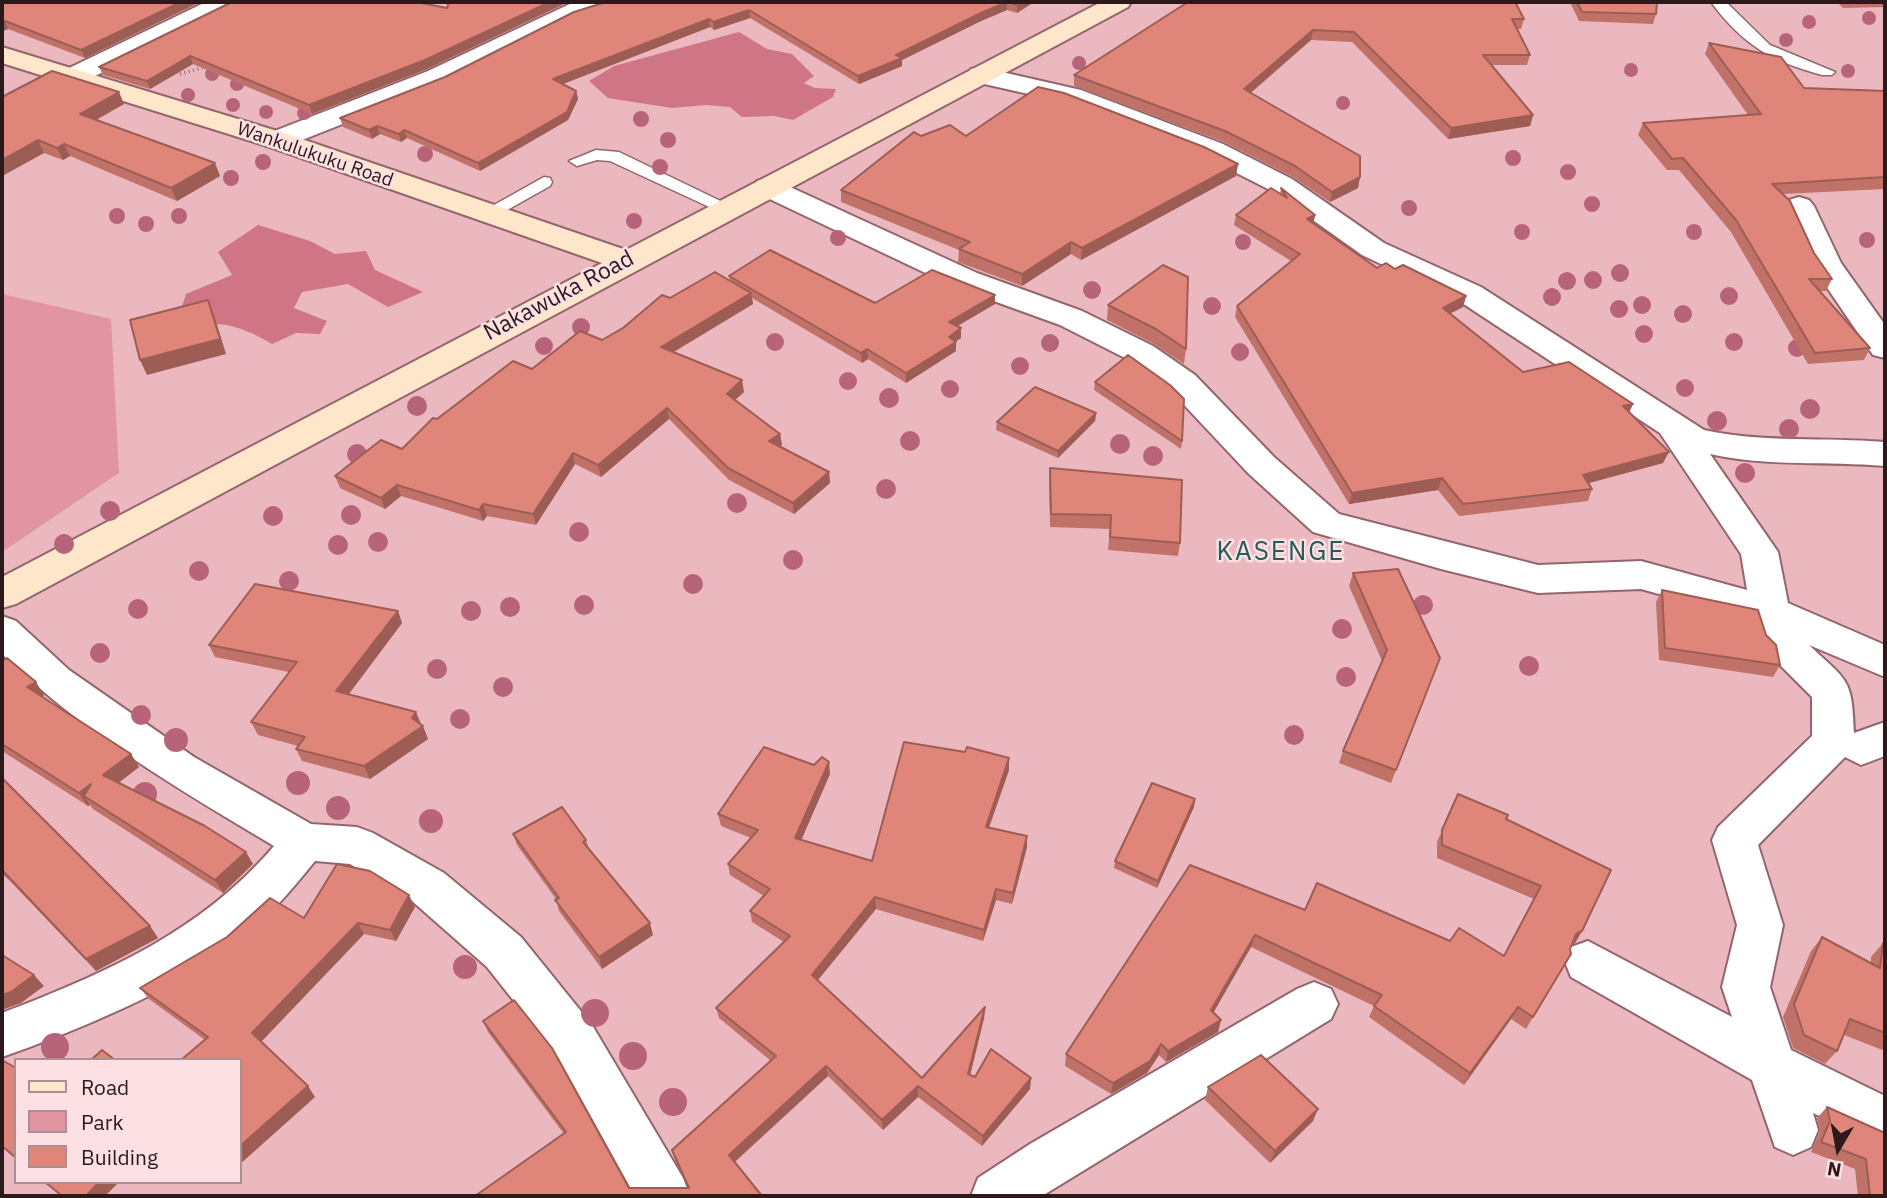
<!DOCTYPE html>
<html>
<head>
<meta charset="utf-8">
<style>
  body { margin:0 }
  #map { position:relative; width:1887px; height:1198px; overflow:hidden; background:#ecb8c0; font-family:"IBM Plex Sans",sans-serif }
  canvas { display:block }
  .frame { position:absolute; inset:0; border:4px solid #2b191c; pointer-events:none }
  .legend { position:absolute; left:14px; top:1058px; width:228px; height:126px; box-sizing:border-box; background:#fce0e4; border:2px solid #a89094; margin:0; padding:9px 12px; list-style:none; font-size:21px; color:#2b191c }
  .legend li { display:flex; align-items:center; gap:14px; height:35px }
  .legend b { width:35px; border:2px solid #a89094 }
  .north { position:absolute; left:1803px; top:1114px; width:70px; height:70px; -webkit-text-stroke:5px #fce0e4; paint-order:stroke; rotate:190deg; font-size:19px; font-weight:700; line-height:28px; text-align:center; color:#2b191c }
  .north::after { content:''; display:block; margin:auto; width:24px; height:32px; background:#2b191c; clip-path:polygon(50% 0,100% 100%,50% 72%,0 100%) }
</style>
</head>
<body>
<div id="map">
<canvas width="1887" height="1198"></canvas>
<div class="frame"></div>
<ul class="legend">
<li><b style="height:9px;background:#fde6c9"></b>Road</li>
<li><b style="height:19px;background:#e194a1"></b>Park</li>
<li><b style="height:19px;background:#e08579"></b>Building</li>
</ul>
<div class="north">N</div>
</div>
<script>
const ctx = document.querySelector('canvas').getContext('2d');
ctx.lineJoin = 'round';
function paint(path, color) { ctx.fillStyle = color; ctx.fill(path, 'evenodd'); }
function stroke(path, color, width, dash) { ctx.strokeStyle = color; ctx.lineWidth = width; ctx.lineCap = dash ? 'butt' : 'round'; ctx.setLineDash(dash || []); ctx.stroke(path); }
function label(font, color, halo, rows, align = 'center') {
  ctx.font = font + ' "IBM Plex Sans",sans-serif'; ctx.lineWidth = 5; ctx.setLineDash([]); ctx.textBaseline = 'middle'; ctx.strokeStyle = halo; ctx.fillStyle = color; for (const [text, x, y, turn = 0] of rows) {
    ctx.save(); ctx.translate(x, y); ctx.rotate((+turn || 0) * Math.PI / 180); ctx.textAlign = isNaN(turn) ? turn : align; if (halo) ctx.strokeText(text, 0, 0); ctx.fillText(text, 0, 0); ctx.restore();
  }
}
const green = new Path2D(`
  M2 294 111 319 119 473 2 552Z`);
const forest = new Path2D(`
  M739 32 767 49 792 54 814 76 804 83 815 88 836 89 833 97 793 120 774 116 742 117 730 107 706 105 672 108 608 98 589 81 614 66Z
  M258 225 310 241 335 254 366 251 375 270 423 292 388 307 348 284 302 292 294 308 327 321 320 334 296 333 272 344C232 321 220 323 176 325L186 294 232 275 218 252Z`);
const path = new Path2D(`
  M180 74 205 67`);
const service = new Path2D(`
  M1711 2H1726L1770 45 1835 72 1832 75H1822C1771 61 1743 45 1711 2Z
  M596 150 619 152 735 208 732 212H720L610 161 597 160 577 166 569 161Z
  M544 177 550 178 552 182 550 186 493 218 487 219 478 214Z`);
const minor = new Path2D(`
  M206 2H237L234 7 81 83H63L59 77 63 71Z
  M574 2H610L607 7 574 18 446 83 287 146H267L263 140 267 134 428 71Z
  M980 67 1081 90 1223 144 1292 179 1384 243 1481 287 1704 430C1763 443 1824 437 1885 442V466C1827 461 1767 467 1710 454L1778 552 1788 603 1885 645V677L1809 645C1848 682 1852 677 1854 733L1885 722V756L1861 765 1845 757 1758 845 1783 925 1770 987 1791 1050 1885 1096V1145L1813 1113 1818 1130 1811 1147 1793 1155 1775 1147 1752 1080 1571 977 1565 962 1571 947 1588 941 1732 1017 1722 987 1737 925 1712 840 1718 827 1812 736V697L1761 646 1753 620 1641 589 1538 593 1441 569 1313 532 1248 473 1171 391 1129 360 1060 325 955 287 757 193 753 187 757 181 767 178 777 181 977 273 1082 311 1153 346 1195 375 1274 457 1339 514 1538 565 1641 561 1747 590 1741 554 1660 433 1459 301 1362 255 1272 191 1203 156 1064 102 971 81 967 75 971 69Z
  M1799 197 1809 200 1814 206 1841 263 1885 325V358L1873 355 1811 264 1784 206 1789 200Z
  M2 616 16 621 69 670 194 757 311 824 357 827 373 833 444 873 521 937 592 1025 683 1178 690 1196H635L558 1057 487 967 412 901 350 864 315 861C290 892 264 922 233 946 175 990 71 1033 2 1057V1013C104 974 201 932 274 846 178 789 82 732 2 654Z
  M1314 982 1331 989 1338 1004 1331 1019 1042 1196H971L978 1178 1030 1144 1297 989Z`);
const secondary = new Path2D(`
  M1101 2H1131L1128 7 16 604 2 608V577L602 263 267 146 2 63V47L287 134 626 250Z`);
const trees = [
  [1869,18,7],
  [1809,22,7],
  [1786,40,7],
  [1079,63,7],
  [1631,70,7],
  [1848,71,7],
  [212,74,7],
  [237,84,7],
  [188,95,7],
  [1343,103,7],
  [233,105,7],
  [266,112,7],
  [304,113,7],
  [641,119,8],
  [668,140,8],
  [425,154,8],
  [1513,158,8],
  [263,162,8],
  [660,167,8],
  [1568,172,8],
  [231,178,8],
  [1592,204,8],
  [1409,208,8],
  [117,216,8],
  [179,216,8],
  [634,221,8],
  [146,224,8],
  [1522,232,8],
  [1694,232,8],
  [838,238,8],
  [1867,240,8],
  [1243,242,8],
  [1620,273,9],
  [1593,280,9],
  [1567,281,9],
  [1092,290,9],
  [1729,296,9],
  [1552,297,9],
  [1642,305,9],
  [1212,306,9],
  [1619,309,9],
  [1683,314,9],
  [581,327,9],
  [1644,334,9],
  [775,342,9],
  [1734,342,9],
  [1050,343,9],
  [544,346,9],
  [1797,348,9],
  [1240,352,9],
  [1020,366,9],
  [848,381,9],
  [1685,388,9],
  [950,389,9],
  [889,398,10],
  [417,406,10],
  [1810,409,10],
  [1717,421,10],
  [1789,429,10],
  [910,441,10],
  [1120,444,10],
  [357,454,10],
  [1153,456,10],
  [1745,473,10],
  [886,489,10],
  [737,503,10],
  [110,511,10],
  [351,515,10],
  [273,516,10],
  [579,532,10],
  [378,542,10],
  [64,544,10],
  [338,545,10],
  [793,560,10],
  [199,571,10],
  [289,581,10],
  [693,584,10],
  [584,605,10],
  [1423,605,10],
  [510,607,10],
  [138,609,10],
  [471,611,10],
  [1342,629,10],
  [100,653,10],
  [1529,666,10],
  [437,669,10],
  [1346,677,10],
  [503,687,10],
  [141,715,10],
  [460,719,10],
  [1294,735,10],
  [176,740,12],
  [298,783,12],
  [145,794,12],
  [338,808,12],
  [431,821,12],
  [465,967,12],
  [595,1013,14],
  [55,1047,14],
  [633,1056,14],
  [673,1102,14]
];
const wall = new Path2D(`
  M2 2H200L85 58 8 29 3 31 2 30Z
  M442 2H568L427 69 312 114 193 64 150 89 103 75 99 67 447 8 448 5Z
  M606 2H1034L1017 13 1007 10 981 21 902 60V66L859 84 750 18 714 30 710 27 563 84 576 91 578 99 568 120 480 171 407 138 401 142 380 134 372 139 343 127 340 118 445 77Z
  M1188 2 1524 19 1521 29H1517L1530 55 1527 65H1492L1533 115 1530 126 1448 139 1352 42 1311 40 1251 93 1360 177 1358 188 1330 202 1293 177 1224 142 1074 86V75Z
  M1570 2H1657L1656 14 1653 24 1579 21Z
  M1837 2H1885V7L1843 8Z
  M1709 43 1804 88 1885 91V189L1783 194 1814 253 1832 279 1826 291H1819L1870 348 1864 360 1808 364 1731 232 1679 170H1667L1638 135 1643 123 1748 115 1705 54Z
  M2 97 124 104 96 120 220 176 177 201 70 156 63 160 44 153 2 176Z
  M921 136H966L1238 164 1236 176 1081 260 1071 254 1022 286 958 262 959 250 841 202V190Z
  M1281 188 1315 215 1313 223 1377 268 1395 269 1466 296 1463 307 1450 313 1523 372 1633 404 1629 412 1663 463 1588 483 1592 489 1588 501 1459 516 1438 490 1349 504 1235 317 1237 306 1291 261 1234 225 1236 215 1280 194Z
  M729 276 875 303 995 304 957 326 961 338 956 341V351L906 383 868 359 862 363 752 298 753 304 674 352 744 392 735 400 780 434 782 445 780 446 829 472 830 483 794 514 729 480 669 419 601 477 575 464 536 525 487 516 483 521 401 496 385 509 340 488 335 476 402 449 437 419 532 369 602 340 670 298 730 280Z
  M1188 277 1186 349 1184 364 1154 344 1107 320 1108 305Z
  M1095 382 1182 441 1181 449 1094 390Z
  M1096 413 1095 421 1058 458 996 430 997 422Z
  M1050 468 1180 543 1178 556 1108 550 1110 529 1050 527 1049 481Z
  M1353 573 1435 671 1391 783 1339 763 1343 751 1382 661 1349 586Z
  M1662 590 1766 635 1780 665 1773 677 1659 660 1656 602Z
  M398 611 402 623 349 694 421 724 428 739 370 779 302 761 296 749 298 746 258 735 251 722 289 672 215 657 209 645Z
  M2 661 44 695 42 697 131 754 139 767 118 783 253 864 223 893 93 809 90 805 88 806 2 751Z
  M1009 770 989 828 1027 836V847L1012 904 996 900 983 941 876 909 818 980 922 1078 985 1007 984 1018 970 1075 975 1077 1031 1078 1030 1089 982 1146 918 1097 883 1130 828 1076 735 1162 762 1196H475L564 1134 488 1032 483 1021 629 1188H688L675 1160 672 1150 771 1061 719 1018 716 1008 784 942 752 922 750 911 764 896 730 875 728 864 751 838 721 826 718 814 830 774 801 840 872 861Z
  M2 778 150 926 158 938 96 971 10 881 2 874Z
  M1458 794 1506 819 1582 931 1575 943 1571 945 1570 949 1571 954 1526 1029 1511 1019 1464 1085 1369 1017 1374 1006 1251 947 1213 1013 1221 1020 1218 1032 1166 1062 1159 1055 1147 1073 1111 1094 1065 1066 1066 1054 1190 865 1305 910 1450 941 1504 956 1534 899 1437 858V842Z
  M1195 799 1194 807 1157 888 1114 868 1115 861Z
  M513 834 586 840 589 849 653 935 602 969 559 911 556 899 517 845Z
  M415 907 396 941 364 934 261 1042 315 1097 240 1164V1060L205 1040 149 999 140 988 304 918Z
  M1822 937 1871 963V957L1883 943 1885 944V1051L1844 1035 1837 1051 1825 1064 1793 1048 1783 1017 1811 951Z
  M1208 1087 1313 1121 1270 1163 1205 1100Z
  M1827 1107 1885 1133V1196H1858L1855 1169 1811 1152 1820 1131 1817 1118Z`);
const shadedWall = new Path2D(`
  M181 2H200L85 58 81 50Z
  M550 2H568L427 69 312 114 309 105Z
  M1007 2V10L981 21 902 60V66L859 84 858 76 896 55 981 13Z
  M1022 2H1034L1017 13V5Z
  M749 10 750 18 714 30 713 22Z
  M709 19 710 27 555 87 553 79Z
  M5 21 8 29 3 31 2 28V22Z
  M1313 30 1311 40 1243 99 1244 89Z
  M190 56 193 64 150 89 147 81Z
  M576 91 578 99 568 120 480 171 478 163Z
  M119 92 124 104 85 126 80 114Z
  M1533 115 1530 126 1448 139 1451 128Z
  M377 126 380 134 372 139 369 130Z
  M404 130 407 138 401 142 399 134Z
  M38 140 44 153 2 176V160Z
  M64 144 70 156 63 160 57 148Z
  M215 163 220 176 177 201 171 188Z
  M1238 164 1236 176 1081 260 1082 248Z
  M1360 177 1358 188 1330 202 1332 192Z
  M1315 215 1313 226 1307 219Z
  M1071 242V254L1022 286V274Z
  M751 293 753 304 663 358 661 347Z
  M995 295V304L949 331V322Z
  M1466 296 1463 307 1440 319 1443 308Z
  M208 300 214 315 226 354 147 375 140 360Z
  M961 328V338L951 345 956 342V351L906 383V373L949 337Z
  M867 349 868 359 862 363 861 353Z
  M742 380 744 392 728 406 727 394Z
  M1633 404 1628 415 1623 406Z
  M667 408 669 419 601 477 598 465Z
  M1096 413 1095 421 1058 458V451Z
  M780 434 782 445 770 452 769 441Z
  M1669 452 1663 463 1578 486 1583 475Z
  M573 453 575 464 536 525 533 514Z
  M829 472 830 483 794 514 793 503Z
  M1442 478 1438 490 1349 504 1352 493Z
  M397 485 401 496 385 509 381 498Z
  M483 504 487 516 483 521 479 510Z
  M398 611 402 623 342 703 336 691Z
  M36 682 44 695 36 700 27 687Z
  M416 712 421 724 417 730 423 726 428 739 370 779 364 766 412 718Z
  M131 754 139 767 112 788 103 775Z
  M1009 758V770L985 838 986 827Z
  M829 762 830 774 797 850 795 838Z
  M91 784 84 796 90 805 88 806 79 793Z
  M1195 799 1194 807 1157 888 1158 881Z
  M1027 836V847L1012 904 1013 893Z
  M246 852 253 864 223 893 215 880Z
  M996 889V900L983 941 984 930Z
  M409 895 415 907 396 941 390 930Z
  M875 897 876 909 813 986 812 975Z
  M358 923 364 934 259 1044 252 1033Z
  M650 923 653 935 602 969 599 957Z
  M150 926 158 938 96 971 86 959Z
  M1582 931 1575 943 1569 946 1576 934Z
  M1255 935 1251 947 1208 1022 1211 1010Z
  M34 975 44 986 21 1003 2 1010V995Z
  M985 1007 984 1018 968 1084V1074Z
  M1518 1007 1511 1019 1464 1085 1470 1073Z
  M1221 1020 1218 1032 1166 1062 1168 1051Z
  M1161 1044 1159 1055 1147 1073 1111 1094 1113 1083Z
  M826 1066 828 1076 731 1165 729 1155Z
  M1031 1078 1030 1089 982 1146 983 1136Z
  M308 1086 315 1097 240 1164V1146Z
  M918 1086V1097L883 1130 882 1120Z
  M1318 1109 1313 1121 1270 1163 1275 1151Z
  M99 1182H119L105 1196H86Z`);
const building = new Path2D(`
  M2 2H181L81 50 5 21 2 22Z
  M232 2H416L447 8 449 2H550L425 60 309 105 190 56 147 81 99 67Z
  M606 2H1007L981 13 896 55 902 58 858 76 749 10 713 22 709 19 553 79 576 91 567 112 478 163 404 130 399 134 377 126 369 130 340 118 445 77 574 12Z
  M1008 2H1022L1017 5Z
  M1188 2H1515L1524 19H1512L1530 55H1483L1533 115 1451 128 1354 32 1313 30 1244 89 1360 156V177L1332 192 1295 166 1225 131 1074 75Z
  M1577 2H1657L1656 14 1582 12Z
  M1709 43 1781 57 1804 88 1885 91V177L1772 184 1790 201 1814 253 1832 279H1809L1870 348 1815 353 1736 220 1683 158 1672 159 1643 123 1761 114Z
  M52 71 119 92 80 114 215 163 171 188 64 144 57 148 38 140 2 160V97Z
  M1038 87 1064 93 1204 147 1238 164 1082 248 1071 242 1022 274 959 249 970 242 841 190 914 132 921 136 950 125 966 136Z
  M1271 188 1287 198 1281 188 1315 215 1307 219 1377 268 1386 263 1395 269 1403 265 1466 296 1443 308 1523 372 1569 362 1633 404 1623 406 1669 452 1583 475 1592 489 1463 504 1442 478 1352 493 1237 306 1300 254 1236 215Z
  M770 250 875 303 932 270 995 295 949 322 961 328 949 337 956 342 906 373 867 349 861 353 729 276Z
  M1163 265 1188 277 1186 349 1156 329 1108 305Z
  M715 272 751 293 661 347 742 380 727 394 780 434 769 441 829 472 793 503 728 468 667 408 598 465 573 453 533 514 483 504 479 510 397 485 381 498 335 476 381 440 402 449 433 418 437 419 513 361 532 369 580 331 602 340 623 328 662 295 670 298Z
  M208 300 220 339 140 360 130 320Z
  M1128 355 1170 385 1184 399 1182 441 1095 382Z
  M1035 387 1096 413 1058 451 997 422Z
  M1050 468 1182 480 1180 543 1110 537 1111 515 1051 514Z
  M1398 569 1440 658 1396 770 1343 751 1387 650 1353 573Z
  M255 584 398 611 336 691 416 712 412 718 423 726 364 766 296 749 305 737 251 722 297 662 209 645Z
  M1662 590 1758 610 1766 635 1776 645 1780 665 1665 648Z
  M7 658 36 682 27 687 131 754 103 775 205 826 246 852 215 880 84 796 91 784 79 793 2 744V661Z
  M904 742 965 752 967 747 1009 758 986 827 1027 836 1013 893 996 889 984 930 875 897 812 975 922 1078 985 1007 968 1074 975 1077 991 1049 1031 1078 983 1136 918 1086 882 1120 826 1066 729 1155 762 1196H475L566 1132 483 1021 514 1000 552 1048 629 1188H689L672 1150 776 1056 716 1008 790 936 750 911 770 889 728 864 758 830 718 814 764 747 814 765 822 757 829 762 795 838 872 861Z
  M2 778 150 926 86 959 2 870Z
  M1152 783 1195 799 1158 881 1115 861Z
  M1458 794 1508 815 1506 819 1611 870 1582 931 1576 934 1570 949 1571 954 1533 1017 1518 1007 1470 1073 1374 1006 1382 995 1255 935 1211 1010 1221 1020 1168 1051 1161 1044 1150 1061 1113 1083 1066 1054 1190 865 1305 910 1317 883 1450 941 1459 928 1504 956 1541 886 1442 845V830Z
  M562 807 586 840 583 842 650 923 599 957 555 900 559 898 513 834Z
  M337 864 370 871 409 895 390 930 358 923 252 1033 308 1086 240 1146V1060H181L208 1037 140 988 227 937 270 898 304 918Z
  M1822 937 1880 968 1883 943 1885 944V1033L1850 1019 1837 1051 1804 1035 1794 1004Z
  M2 955 34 975 11 992 2 995Z
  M102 1050 115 1060H91Z
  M1261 1055 1318 1109 1275 1151 1208 1087Z
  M2 1060 16 1068V1158L2 1146Z
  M1827 1107 1885 1133V1196H1870L1866 1159 1821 1142 1830 1121Z
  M45 1182H99L86 1196H62Z`);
const farStreetnames = [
  ["Wankulukuku Road",315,155,19]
];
const streetNames = [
  ["Nakawuka Road",559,296,-28]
];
const quarterNames = [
  ["KASENGE",1281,552]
];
paint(green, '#e194a1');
paint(forest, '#cf7586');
stroke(service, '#93656d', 3);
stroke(minor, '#93656d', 4);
stroke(secondary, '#93656d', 4);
stroke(path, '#8e6b70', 3.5, [1, 3.5]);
paint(service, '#fff');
paint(minor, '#fff');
paint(secondary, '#fde6c9');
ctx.fillStyle = '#b7647a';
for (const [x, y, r] of trees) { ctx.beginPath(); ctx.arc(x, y, r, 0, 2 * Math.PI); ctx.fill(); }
paint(wall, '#c17268');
paint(shadedWall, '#9d5d55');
paint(building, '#e08579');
stroke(building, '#9d5d55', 2);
label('19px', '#2b191c', '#fce0e4', farStreetnames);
label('23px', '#2b191c', '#fce0e4', streetNames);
ctx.letterSpacing = '2px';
label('26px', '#225c58', '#fce0e4', quarterNames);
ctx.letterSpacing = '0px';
</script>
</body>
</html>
